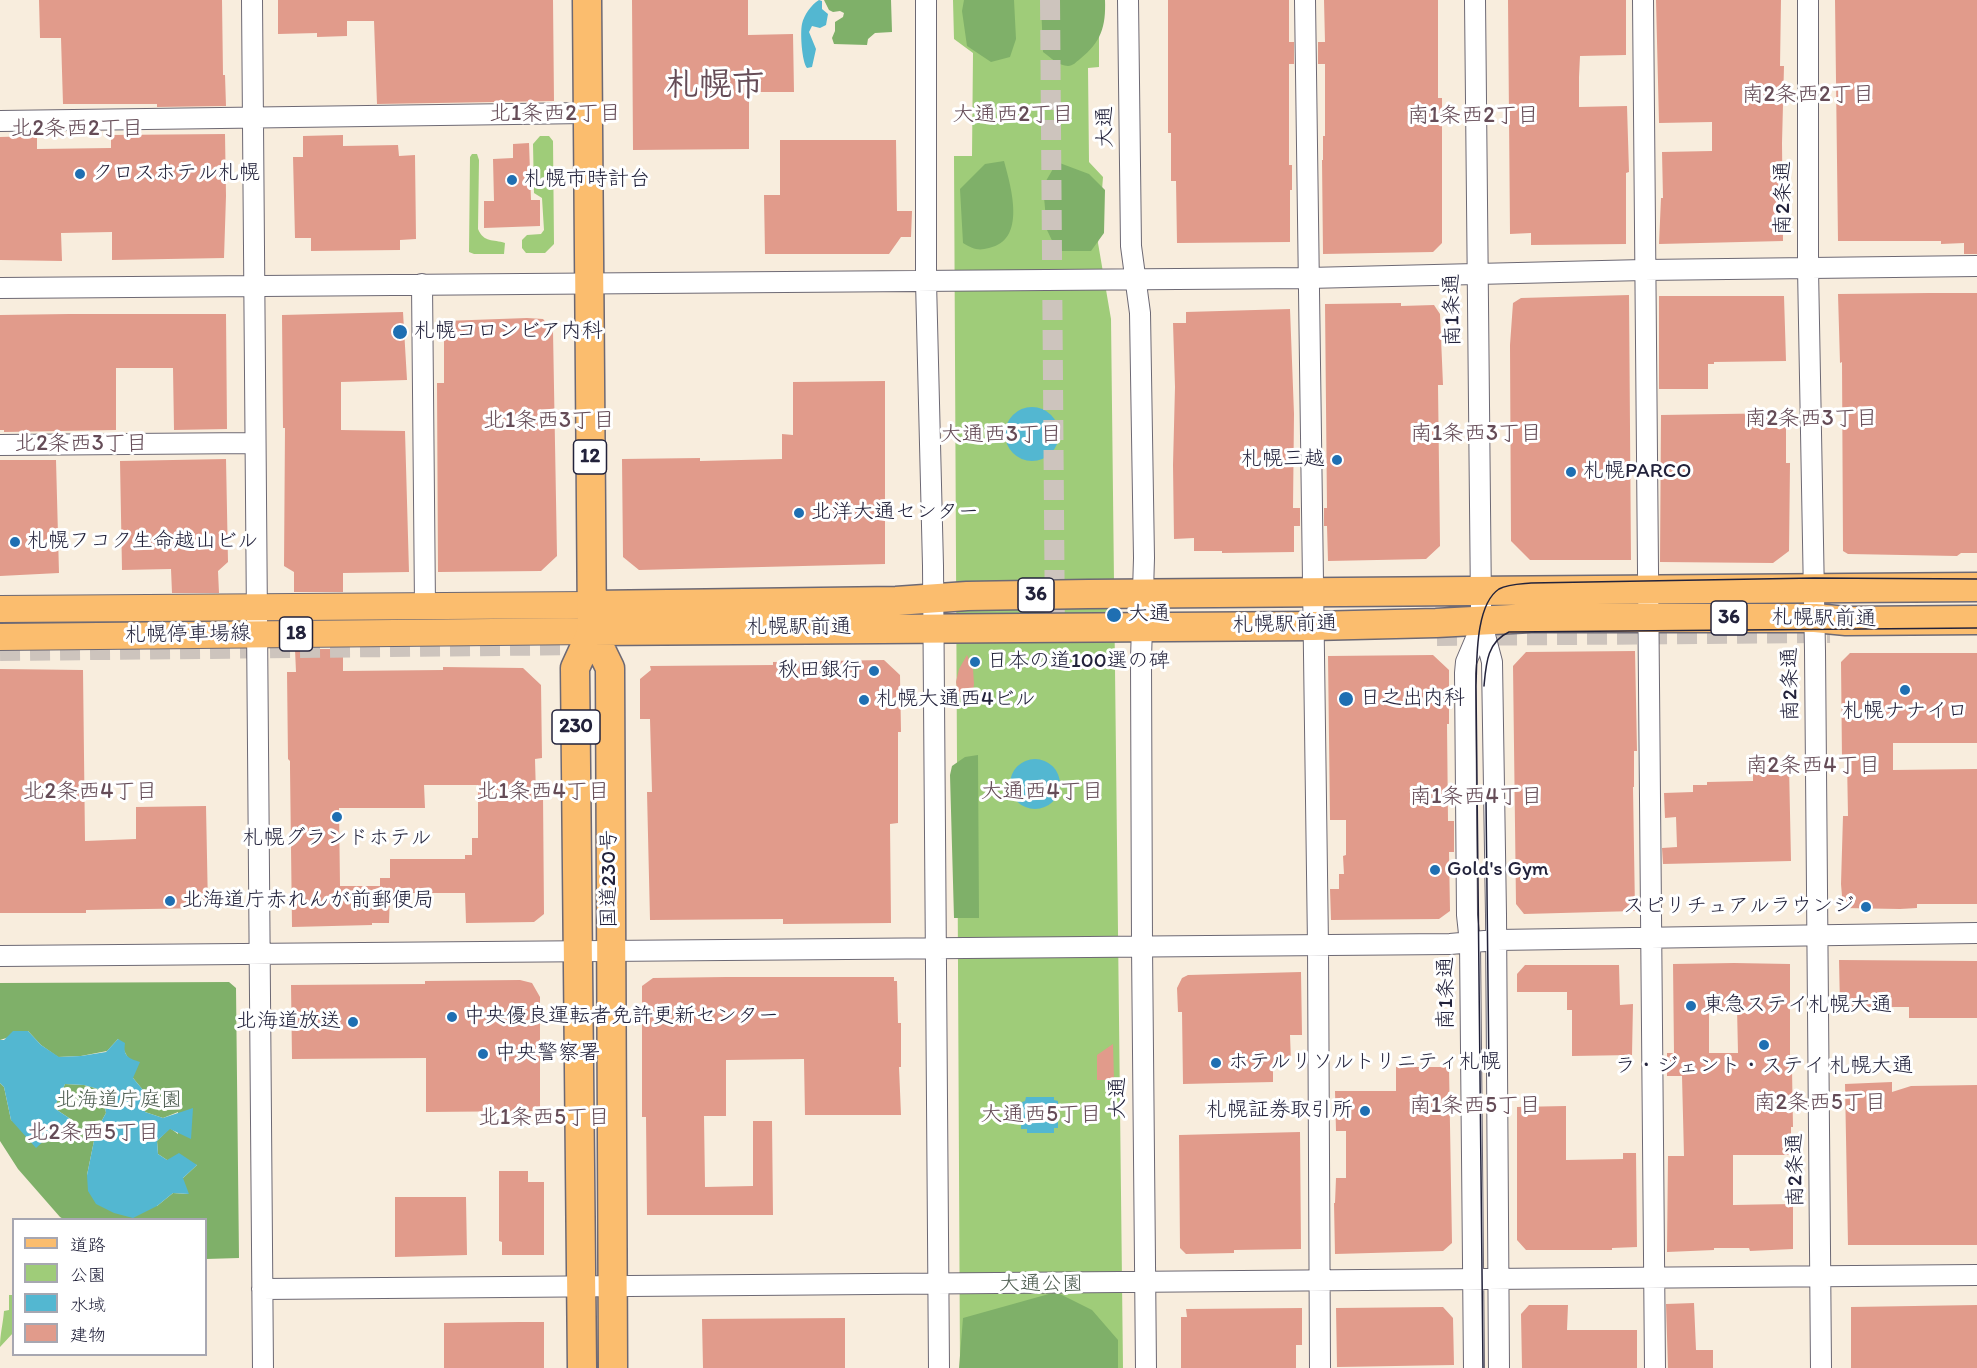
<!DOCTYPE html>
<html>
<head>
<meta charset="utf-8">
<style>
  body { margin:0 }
  #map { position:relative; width:1977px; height:1368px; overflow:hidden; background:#f8eddd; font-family:Itim,"Klee One",sans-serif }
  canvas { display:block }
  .legend { position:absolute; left:12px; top:1218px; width:195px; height:138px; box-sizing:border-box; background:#fff; border:2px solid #a7a7b1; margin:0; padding:8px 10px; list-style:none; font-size:18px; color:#22223b }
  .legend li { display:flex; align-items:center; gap:12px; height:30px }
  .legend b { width:30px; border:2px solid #a7a7b1 }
</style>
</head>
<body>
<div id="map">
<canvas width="1977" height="1368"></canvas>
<ul class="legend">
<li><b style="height:8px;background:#fbbd6e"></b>道路</li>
<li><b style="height:16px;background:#9fcc79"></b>公園</li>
<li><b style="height:16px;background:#53b7d1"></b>水域</li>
<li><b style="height:16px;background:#e19b8b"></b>建物</li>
</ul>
</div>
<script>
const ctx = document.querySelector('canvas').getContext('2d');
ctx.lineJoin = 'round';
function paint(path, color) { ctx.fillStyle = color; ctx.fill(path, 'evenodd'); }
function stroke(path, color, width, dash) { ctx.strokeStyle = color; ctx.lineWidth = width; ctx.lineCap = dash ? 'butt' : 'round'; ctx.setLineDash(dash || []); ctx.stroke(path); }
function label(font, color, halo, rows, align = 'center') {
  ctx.font = font + ' Itim,"Klee One",sans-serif'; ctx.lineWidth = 6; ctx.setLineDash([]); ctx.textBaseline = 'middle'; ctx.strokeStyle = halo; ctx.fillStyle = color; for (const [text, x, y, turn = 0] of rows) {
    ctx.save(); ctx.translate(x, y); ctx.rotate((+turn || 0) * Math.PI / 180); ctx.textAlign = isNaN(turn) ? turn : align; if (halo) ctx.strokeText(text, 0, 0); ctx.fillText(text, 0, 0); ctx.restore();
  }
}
const green = new Path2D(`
  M953 0H1099V67L1088 68 1089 162 1103 177 1098 243 1111 319 1123 1368H960L954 156H972L973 53 954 39Z
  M540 136H549L553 141 554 244 545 253H526L522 248V240L527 235 541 234 544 230 542 198 534 193 533 144Z
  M472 154H477L479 160 478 229C484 243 493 239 505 243L504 254H474L469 252 470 157Z
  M9 1295H13V1333L0 1347C0 1334 3 1324 4 1311L9 1310Z`);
const forest = new Path2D(`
  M824 0H891L892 32 875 33 868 39 867 45 834 44 832 38 835 31V22L843 17 844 13 840 11 833 12 829 10Z
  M964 0H1014L1016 39 1010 57 991 62 967 46 962 11Z
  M1042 0H1105C1106 27 1101 42 1080 59 1076 62 1073 66 1068 66 1059 66 1050 57 1043 52L1041 3Z
  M1004 161C1011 187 1027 240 989 248 978 251 973 249 963 243L960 189 985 164Z
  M1057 162 1089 174 1105 190 1104 233 1091 251H1057L1047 230 1043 186Z
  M978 755 979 918H954L950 775 952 766 965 757Z
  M229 982 236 988 239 1258 206 1259V1220H65L60 1217 18 1169 0 1141V1083L4 1087 11 1120 49 1136 65 1139 78 1124 54 1108 65 1084 84 1085 102 1090 106 1113 96 1131 87 1175 157 1206 173 1193 188 1194 182 1179 197 1165 167 1160 158 1154 157 1141 170 1128 178 1134V1112L163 1118 145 1112 143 1090 133 1078 128 1058 118 1039 107 1051 81 1056 58 1057 41 1045 28 1031 0 1040V983Z
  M1056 1292 1092 1310 1118 1340V1368H959L963 1318Z`);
const water = new Path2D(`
  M819 0 822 1V9L828 14 826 25 820 28 812 26 809 32 816 49 812 67 807 68C802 62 800 33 802 24 804 15 811 5 819 0Z
  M1005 434a27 27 0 1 1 54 0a27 27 0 1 1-54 0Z
  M1010 784a25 25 0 1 1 50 0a25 25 0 1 1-50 0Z
  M13 1031H28L41 1045 59 1057 81 1056 106 1052 118 1039 125 1043C123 1056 128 1058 140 1062L133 1078 143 1090 145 1112 163 1118 193 1108 191 1139 170 1129 157 1141 158 1154 167 1160 179 1153 197 1165 183 1178 189 1194 173 1193 157 1206 133 1218 114 1213 96 1204 88 1191 87 1175 96 1131 106 1113 102 1090 84 1085 65 1084 54 1108 78 1124 65 1140 49 1136 36 1148 11 1120 4 1087 0 1083V1040H4Z
  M1026 1097H1054V1100L1058 1101V1128H1054V1133H1027V1129H1021L1022 1102 1025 1101Z`);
const building = new Path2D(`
  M39 0H222L223 75H225L226 106 157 107V104H63L61 38H40Z
  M278 0H553L554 101 377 104 374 21H347V36L317 37V33L278 34Z
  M632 0H748V35L793 34 794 92H749V149L633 150Z
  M1168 0H1289V42H1294V64H1289V165H1292V190H1290V242L1177 243 1176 181H1171V133H1168Z
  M1324 0H1438V98H1442V243L1433 252 1323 254 1322 160H1323V136H1325V64H1318V42H1325Z
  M1508 0H1626V55L1580 56 1579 77V107L1627 106 1629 172 1626 173V244L1531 245V233L1510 234Z
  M1656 0H1781L1780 66H1784L1782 143 1783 241 1659 244 1661 198H1663L1662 152 1712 151V122L1659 123Z
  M1835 0H1977V254H1964V243L1941 244V241H1838Z
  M225 134 226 196 224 258 112 260V232L61 233 62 261 0 260V137L37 136V149L111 148V135Z
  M343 135V146L398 145 399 156 415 155 416 239 400 240V250L311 251V238H295L293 157H303V136Z
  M780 140H896L897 211H912L911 237H901L889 254H765L764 195H780Z
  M529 143 531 200H540V226L484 228V201H494L493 159 513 158V144Z
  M1929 293H1977V553H1961L1957 556 1848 554 1843 551 1842 362 1840 363 1838 294Z
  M1629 295 1631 560H1530L1511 541 1510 345 1513 303 1521 298Z
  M1659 296H1784L1786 361 1714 362V364H1708V389H1659Z
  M1401 303V306L1434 305 1440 314 1443 385H1438L1440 546 1426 559 1328 561 1327 526H1324V508H1327L1325 304Z
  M1290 309 1294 414 1293 508H1300V526H1294V552L1222 553V551H1194V538L1174 539 1173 465 1175 387 1173 323H1186V312Z
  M403 312 407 380 341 382V430L405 431 409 572 343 573V592H294V572L284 566 285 428H283L282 315Z
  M69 314H226L227 429 174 430 173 368H116V430L4 432V430H0V315Z
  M527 318 543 319 553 331 557 556 541 571 438 572 437 383H444V321Z
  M885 381V564L639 570 623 557 622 459 700 458V461L782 459V434L793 435V382Z
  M1786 413V463H1790L1789 551 1773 563 1660 562 1661 415Z
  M226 459 228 562 218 571 219 593H172L171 569 122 570 120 461Z
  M0 460H56L59 573 0 576Z
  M295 649H343V671L443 670V667L523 668 541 685 542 758 535 759 536 795H543L544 914 534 922 466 923 465 893H390L389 923H372V925L292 927 290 768V761L288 759 287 672H296ZM424 785H478V838H472V855H465V859H390V878H380V886H340L339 808H425Z
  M1635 651 1637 751H1634V787H1633L1635 911 1524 914 1516 904 1513 666 1526 652Z
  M1850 653H1977V743H1893V770L1977 769V904H1917V908L1900 909 1843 908 1841 884 1843 816H1848L1847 760H1842L1841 662Z
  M967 655 973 669 974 684 973 691 964 705 958 694 956 682 959 669Z
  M1433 655 1449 670V724H1447L1448 821H1454V852H1449L1450 911 1439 919 1331 920 1330 889H1339V874H1344L1343 856 1346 855V820H1330L1328 656Z
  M884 660 900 675 901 732H898V823L890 824 891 923 783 924V919L650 920 647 792H652L650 719H640V679L651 670 650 666 773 665V662Z
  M0 669 83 670 85 841 136 839V807L206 806 208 908 86 910V913H0Z
  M1753 765H1789L1791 861 1663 864 1662 848 1677 847 1676 817 1665 818 1664 793 1693 792V785H1707V782L1753 781Z
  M1839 960 1977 961V1018H1909V1007H1840Z
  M1734 963 1790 964V1069H1792L1793 1127H1791V1155H1733V1205L1793 1204V1249L1750 1251 1749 1248H1714V1250L1667 1252 1668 1156H1684L1682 1076H1667V1053H1674L1673 964ZM1737 1007 1738 1053H1709V1008Z
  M1525 965H1619L1620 1005 1633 1004 1632 1055 1572 1056V1010H1567V992H1517V974Z
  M1301 972 1302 1035H1290L1291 1062 1273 1063V1082L1183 1084 1182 1012H1178L1177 988 1182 978 1188 975Z
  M726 977H894V981H897L898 1023H901V1067H899L901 1115H805L804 1059 726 1060V1116H704L705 1187 753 1186V1121H772L773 1215H647L646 1117H642V986L653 978Z
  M520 980 532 983 540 997V1111L426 1112V1058L292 1059 291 985 425 984V981Z
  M1113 1044 1114 1080H1097V1055Z
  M1396 1067H1449L1452 1243 1443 1251 1335 1254 1334 1203H1335L1336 1178H1346V1131H1336L1335 1091H1396Z
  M1892 1082V1092L1911 1086 1977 1085V1245H1848L1845 1084Z
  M1566 1106V1160L1623 1159V1153H1636L1637 1247 1612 1248V1250H1526L1517 1240V1107Z
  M1300 1132 1301 1249 1234 1250V1253L1186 1254 1180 1248 1179 1135Z
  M499 1171H528V1182H544V1255H502V1242L499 1241Z
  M395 1197H466L467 1255 395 1257Z
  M1694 1303 1696 1350H1713V1368H1668L1666 1304Z
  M1529 1305H1568L1567 1330H1637V1368H1522L1521 1314Z
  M1977 1305V1368H1851V1307Z
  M1443 1307 1453 1318 1454 1365 1337 1367 1336 1308Z
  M1302 1308V1345H1296V1368H1181V1317H1187L1186 1309Z
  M845 1318V1368H703L702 1319Z
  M519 1322H544V1368H444V1323Z`);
const minorTunnel = new Path2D(`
  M1050 0 1055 638
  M1437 636 1830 633
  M0 651 594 645`);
const minor = new Path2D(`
  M252 0 263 1368
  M926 0V281L933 566 939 1368
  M1128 0 1131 246 1140 313 1144 558 1141 659 1142 946 1146 1368
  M1305 0 1318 945 1320 1368
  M1643 0 1655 1368
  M1808 0V268L1815 651 1821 1368
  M0 121 587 113
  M422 284 425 606
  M0 288 1308 278 1644 270 1977 266
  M0 445 255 443
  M1481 620 1492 662 1496 915 1499 1368
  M0 956 1450 944 1496 940 1977 933
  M262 1289 1977 1275
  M1474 1368 1470 943 1467 915 1465 673 1466 662 1480 629 1481 606 1475 0`);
const major = new Path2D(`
  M0 609 592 605
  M0 637 592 631`);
const highway = new Path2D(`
  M592 605 896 601 967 596 1088 594 1977 587
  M592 631 1313 626 1436 623 1531 618H1815L1846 621 1977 620
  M592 631 610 668 613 1368
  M582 1368 575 668 592 631 587 0`);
const tram = new Path2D(`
  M1484 686C1486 664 1487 642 1509 632L1977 628
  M1486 800 1489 1076
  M1483 1368 1476 686C1477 661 1475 605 1499 589 1508 584 1521 584 1531 583L1814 578 1977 579`);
const markers = [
  [80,174,6,"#1f6fb2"],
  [512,180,6,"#1f6fb2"],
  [400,332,8,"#1f6fb2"],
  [1337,460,6,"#1f6fb2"],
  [1571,472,6,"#1f6fb2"],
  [799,513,6,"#1f6fb2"],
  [15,542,6,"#1f6fb2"],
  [1114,615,8,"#1f6fb2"],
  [975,662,6,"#1f6fb2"],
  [874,671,6,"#1f6fb2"],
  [1905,690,6,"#1f6fb2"],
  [1346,699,8,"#1f6fb2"],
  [864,700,6,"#1f6fb2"],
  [337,817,6,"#1f6fb2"],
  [1435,870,6,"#1f6fb2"],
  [170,901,6,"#1f6fb2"],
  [1866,907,6,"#1f6fb2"],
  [1691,1006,6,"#1f6fb2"],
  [452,1017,6,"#1f6fb2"],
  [353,1022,6,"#1f6fb2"],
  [1764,1045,6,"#1f6fb2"],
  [483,1054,6,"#1f6fb2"],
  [1216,1063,6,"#1f6fb2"],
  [1365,1111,6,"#1f6fb2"]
];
const shields = [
  [590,457,33],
  [1036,595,36],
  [1729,618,36],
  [296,634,33],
  [576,727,48]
];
const shieldNames = [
  ["12",590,457],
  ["36",1036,595],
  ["36",1729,618],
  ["18",296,634],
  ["230",576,727]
];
const streetNames = [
  ["大通",1106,127,-91],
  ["南2条通",1784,198,-90],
  ["南1条通",1453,310,-91],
  ["札幌駅前通",1824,619,1],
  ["札幌駅前通",1285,625,-1],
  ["札幌駅前通",799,628],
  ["札幌停車場線",188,635,-1],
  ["南2条通",1791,684,-91],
  ["国道230号",610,879,-90],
  ["南1条通",1447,993,-90],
  ["大通",1119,1098,-90],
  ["南2条通",1796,1170,-91]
];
const poiNames = [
  ["クロスホテル札幌",92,174],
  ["札幌市時計台",524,180],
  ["札幌コロンビア内科",414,332],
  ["札幌三越",1325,460,"right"],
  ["札幌PARCO",1583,472],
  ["北洋大通センター",811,513],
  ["札幌フコク生命越山ビル",27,542],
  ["大通",1128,615],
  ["日本の道100選の碑",987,662],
  ["秋田銀行",862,671,"right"],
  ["日之出内科",1360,699],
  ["札幌大通西4ビル",876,700],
  ["札幌ナナイロ",1905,712,"center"],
  ["札幌グランドホテル",337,839,"center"],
  ["Gold's Gym",1447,870],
  ["北海道庁赤れんが前郵便局",182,901],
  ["スピリチュアルラウンジ",1854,907,"right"],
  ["東急ステイ札幌大通",1703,1006],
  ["中央優良運転者免許更新センター",464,1017],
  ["北海道放送",341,1022,"right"],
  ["中央警察署",495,1054],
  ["ホテルリソルトリニティ札幌",1228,1063],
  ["ラ・ジェント・ステイ 札幌大通",1764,1067,"center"],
  ["札幌証券取引所",1353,1111,"right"]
];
const parkNames = [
  ["北海道庁庭園",119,1101],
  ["大通公園",1041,1285]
];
const neighbourhoodNames = [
  ["南2条西2丁目",1808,95],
  ["北1条西2丁目",555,114],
  ["大通西2丁目",1013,115],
  ["南1条西2丁目",1473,116],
  ["北2条西2丁目",77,129],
  ["南2条西3丁目",1811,419],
  ["北1条西3丁目",549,421],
  ["南1条西3丁目",1476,434],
  ["大通西3丁目",1001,435],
  ["北2条西3丁目",81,444],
  ["南2条西4丁目",1813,766],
  ["北2条西4丁目",90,792],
  ["北1条西4丁目",543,792],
  ["大通西4丁目",1042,792],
  ["南1条西4丁目",1476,797],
  ["南2条西5丁目",1820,1103],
  ["南1条西5丁目",1475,1106],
  ["大通西5丁目",1041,1115],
  ["北1条西5丁目",544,1118],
  ["北2条西5丁目",93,1133]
];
const townNames = [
  ["札幌市",715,87]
];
paint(green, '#9fcc79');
paint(forest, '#7fb069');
paint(water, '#53b7d1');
paint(building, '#e19b8b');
stroke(minorTunnel, '#cdc4bd', 20, [20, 10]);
stroke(minor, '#6d6974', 22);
stroke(major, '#6d6974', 28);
stroke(highway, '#6d6974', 31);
stroke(minor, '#fff', 20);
stroke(major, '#fbbd6e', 26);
stroke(highway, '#fbbd6e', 28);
stroke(tram, '#22223b', 1.5);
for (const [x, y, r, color] of markers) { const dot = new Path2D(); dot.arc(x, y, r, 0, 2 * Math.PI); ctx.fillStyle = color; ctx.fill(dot); stroke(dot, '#fff', 2); }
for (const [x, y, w] of shields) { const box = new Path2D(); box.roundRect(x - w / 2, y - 17, w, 34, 4.5); ctx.fillStyle = '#fff'; ctx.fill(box); stroke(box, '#22223b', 1.5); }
label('bold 20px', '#22223b', null, shieldNames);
label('21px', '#22223b', '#fff', streetNames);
label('21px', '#22223b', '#fff', poiNames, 'left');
label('21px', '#4e5e51', '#fff', parkNames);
label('22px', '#654c57', '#fff', neighbourhoodNames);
label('bold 33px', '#654c57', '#fff', townNames);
</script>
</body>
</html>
